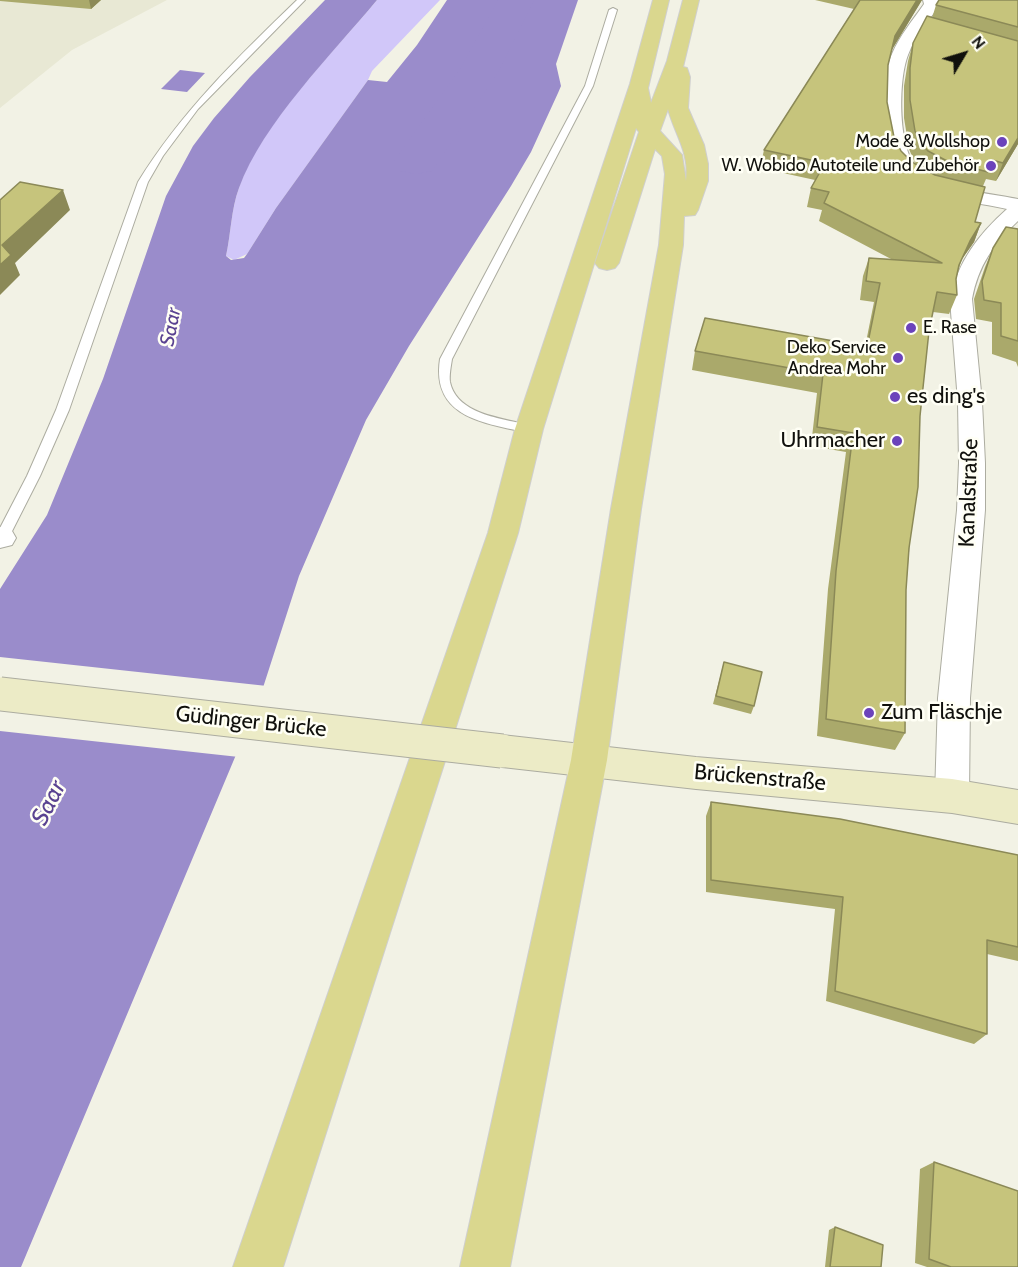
<!DOCTYPE html>
<html>
<head>
<meta charset="utf-8">
<style>
  body { margin:0 }
  #map { position:relative; width:1018px; height:1267px; overflow:hidden; background:#f2f2e5; font-family:Cabin,sans-serif }
  canvas { display:block }
  .north { position:absolute; left:934px; top:24px; width:60px; height:60px; -webkit-text-stroke:4px #fffff5; paint-order:stroke; rotate:52deg; font-size:16px; font-weight:700; line-height:24px; text-align:center; color:#10100c }
  .north::after { content:''; display:block; margin:auto; width:21px; height:27px; background:#10100c; clip-path:polygon(50% 0,100% 100%,50% 72%,0 100%) }
</style>
</head>
<body>
<div id="map">
<canvas width="1018" height="1267"></canvas>
<div class="north">N</div>
</div>
<script>
const ctx = document.querySelector('canvas').getContext('2d');
ctx.lineJoin = 'round';
function paint(path, color) { ctx.fillStyle = color; ctx.fill(path, 'evenodd'); }
function stroke(path, color, width, dash) { ctx.strokeStyle = color; ctx.lineWidth = width; ctx.lineCap = dash ? 'butt' : 'round'; ctx.setLineDash(dash || []); ctx.stroke(path); }
function label(font, color, halo, rows, align = 'center') {
  ctx.font = font + ' Cabin,sans-serif'; ctx.lineWidth = 5; ctx.setLineDash([]); ctx.textBaseline = 'middle'; ctx.strokeStyle = halo; ctx.fillStyle = color; for (const [text, x, y, turn = 0] of rows) {
    ctx.save(); ctx.translate(x, y); ctx.rotate((+turn || 0) * Math.PI / 180); ctx.textAlign = isNaN(turn) ? turn : align; if (halo) ctx.strokeText(text, 0, 0); ctx.fillText(text, 0, 0); ctx.restore();
  }
}
const built = new Path2D(`
  M0 0H167L72 50 0 108Z`);
const green = new Path2D(`
  M377 0H440L372 71 368 80 276 208 247 254 234 260 226 256C231 234 231 209 239 188 261 124 334 52 377 0Z`);
const water = new Path2D(`
  M325 0H377C333 53 262 124 239 188 231 209 231 234 226 256L231 260 244 258 247 254 276 208 368 80 387 82 417 45 447 0H578L556 64 561 86 558 93 531 152 511 186 409 346 366 420 299 576 259 700 21 1267H0V589L47 515 103 379 166 196 193 146 214 118 250 77Z
  M180 70 205 73 187 92 161 89Z`);
const pier = new Path2D(`
  M0 657 267 686 239 757 0 731Z`);
const river = new Path2D(`
  M498 0H534L499 71 432 171 416 174 400 171 394 161 460 69Z`);
const lane = new Path2D(`
  M297 0H305L198 109 163 156 148 182 69 410 40 476 5 545 0 546V528L27 476 56 410 138 182C181 112 238 57 297 0Z
  M613 8 617 10 593 86 452 359C451 366 449 375 450 382 457 416 507 419 533 426L535 429 529 433C485 423 431 418 440 359L585 86 609 10Z`);
const street = new Path2D(`
  M923 0H939L940 4C929 21 915 36 908 55 898 80 897 153 920 171 946 190 987 193 1018 199V221C994 243 978 266 972 299L982 402 985 463V510L970 698 969 796 964 807 952 811 940 807 935 796 938 698 957 510 959 463 958 402 950 299C958 261 979 234 1007 209 976 202 934 199 907 179 878 158 879 83 892 54 900 35 913 20 924 4Z
  M0 527 12 531 16 538 12 545 0 548Z`);
const secondary = new Path2D(`
  M502 735 696 757 952 779 1018 790V824L952 813 696 789 502 767 489 762 484 751 489 740Z`);
const primary = new Path2D(`
  M653 0H669L648 88 651 103 667 61 683 0H699L683 67 687 68 690 77 688 108 704 145 708 164V181L698 210 695 215 684 216 683 245 641 509 607 760 510 1267H460L571 760 611 509 659 245 665 174 662 156 655 149 619 263 615 268 607 270 599 268 595 263 639 132 636 128 543 429 518 533 283 1267H233L488 533 515 429 630 84ZM668 109C675 135 690 153 686 181L682 155 660 131Z`);
const secondaryBridge = new Path2D(`
  M0 694 502 751`);
const wall = new Path2D(`
  M0 0H101L91 9 0 1Z
  M815 0H922L891 51 888 65 887 102 894 137 901 151 912 162 918 166 914 161 909 149 904 118V86L908 61 913 43 932 18 936 5 1018 0V144L996 181 986 179 983 186 975 222 981 223 974 242 962 259 959 268 956 279 957 295 949 314 933 312 929 331 920 416 906 590 905 733 895 750 817 736 828 589 846 452 811 446 817 393 692 370 695 351 865 347 874 302 860 300 863 276 869 258 891 259 819 221 822 210 807 207 811 188 815 180 760 168 764 150 854 9Z
  M1018 229V367L1016 362 992 354V322L976 319 974 299 985 267 993 248Z
  M724 662 754 706 751 714 713 704Z
  M711 802 1018 855V961L987 954V1034L974 1044 826 1001 835 909 706 892V816Z
  M934 1162 1018 1267H927L915 1263 920 1169Z
  M835 1227 881 1267H825L829 1230Z`);
const shadedWall = new Path2D(`
  M89 0H101L91 9Z
  M917 0H922L890 53 895 36Z
  M1018 138V144L996 181 1003 163Z
  M63 190 70 210 15 263 20 275 0 295V265L2 245Z
  M981 223 974 242 962 259 970 241Z`);
const building = new Path2D(`
  M860 0H917L895 36 888 65 887 102 894 137 901 151 912 162 935 175 985 187 975 222 981 223 970 241 959 265 956 279 957 295 937 292 929 331 920 416 918 487 909 548 906 590 905 733 826 719 836 571 853 433 817 427 823 374 695 351 705 318 867 347 880 283 866 281 869 258 942 263 824 203 829 192 811 188 825 163 764 150Z
  M939 0H1018V27L936 5Z
  M927 16 1018 41V138L1003 163 992 160 988 172 949 162 928 151 921 143 915 131 910 100V68L913 43Z
  M20 182 63 190 2 245 11 255 0 265V200Z
  M1006 227 1018 229V341L1001 336V303L984 300 982 281 993 248Z
  M724 662 762 672 754 706 716 696Z
  M711 802 840 819 1018 855V947L987 940V1034L835 991 843 897 711 880Z
  M934 1162 1018 1191V1267H951L929 1259Z
  M835 1227 883 1245 881 1267H830Z`);
const markers = [
  [1002,142,6,"#6b43bb"],
  [991,166,6,"#6b43bb"],
  [911,328,6,"#6b43bb"],
  [898,358,6,"#6b43bb"],
  [895,397,6,"#6b43bb"],
  [897,441,6,"#6b43bb"],
  [869,713,6,"#6b43bb"]
];
const farPoinames = [
  ["Mode & Wollshop",990,142],
  ["W. Wobido Autoteile und Zubehör",979,166],
  ["E. Rase",923,328,"left"],
  ["Deko Service",886,348],
  ["Andrea Mohr",886,369]
];
const farWaternames = [
  ["Saar",171,327,-79]
];
const poiNames = [
  ["es ding's",907,397],
  ["Uhrmacher",885,441,"right"],
  ["Zum Fläschje",881,713]
];
const streetNames = [
  ["Kanalstraße",969,493,-88],
  ["Güdinger Brücke",251,722,6],
  ["Brückenstraße",760,778,5]
];
const waterNames = [
  ["Saar",49,803,-63]
];
paint(built, '#e8e8d4');
paint(green, '#d1c7f9');
paint(water, '#9a8ccb');
paint(pier, '#f2f2e5');
paint(river, '#9a8ccb');
stroke(lane, '#acaca0', 2);
stroke(street, '#acaca0', 2);
stroke(secondary, '#acaca0', 2);
stroke(primary, '#cfcfce', 2);
paint(lane, '#fff');
paint(street, '#fff');
paint(secondary, '#ecebc6');
paint(primary, '#dad78e');
stroke(secondaryBridge, '#acaca0', 35, []);
stroke(secondaryBridge, '#ecebc6', 33);
paint(wall, '#aaa96b');
paint(shadedWall, '#8b8957');
paint(building, '#c6c47c');
stroke(building, '#8b8957', 1.5);
for (const [x, y, r, color] of markers) { const dot = new Path2D(); dot.arc(x, y, r, 0, 2 * Math.PI); ctx.fillStyle = color; ctx.fill(dot); stroke(dot, '#fffff5', 2); }
label('18px', '#10100c', '#fffff5', farPoinames, 'right');
label('italic 20px', '#5a4391', '#fffff5', farWaternames);
label('22px', '#10100c', '#fffff5', poiNames, 'left');
label('22px', '#10100c', '#fffff5', streetNames);
label('italic 24px', '#5a4391', '#fffff5', waterNames);
</script>
</body>
</html>
